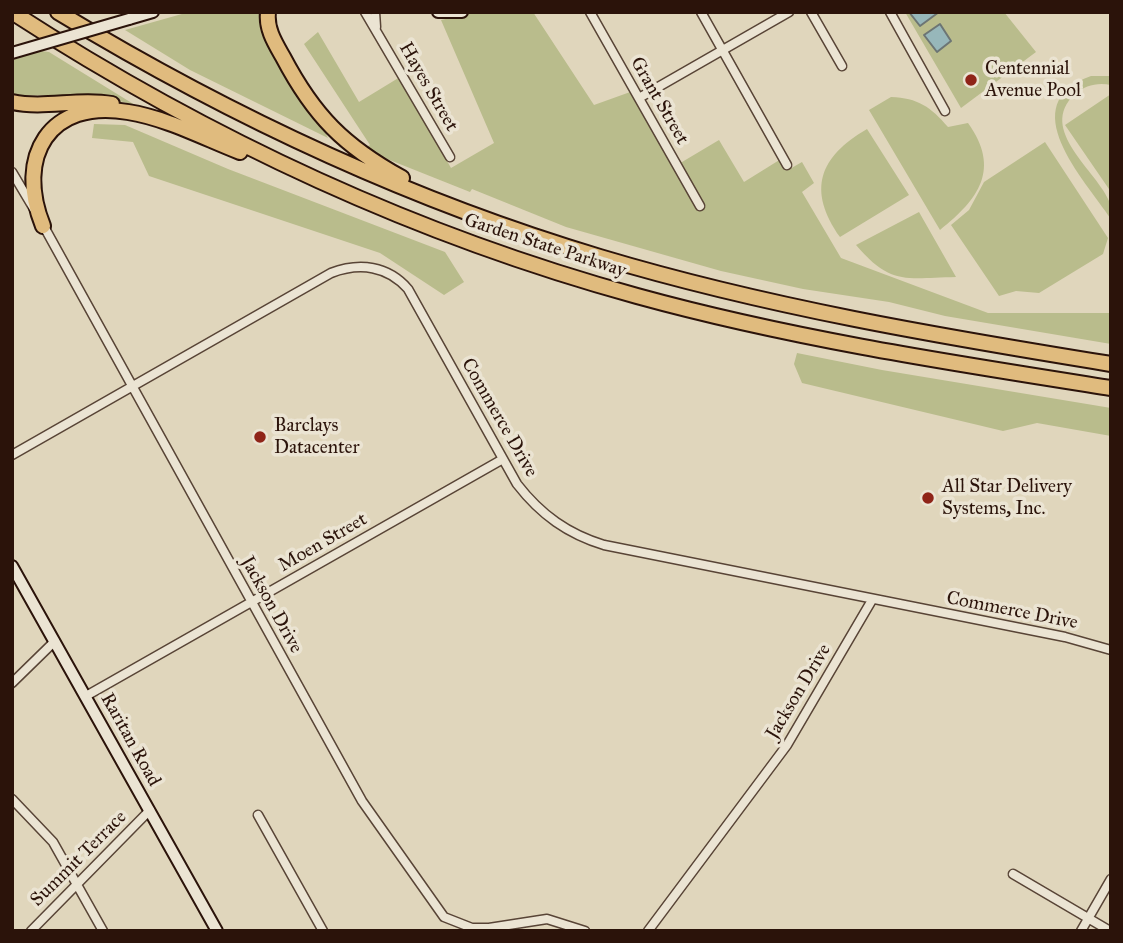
<!DOCTYPE html>
<html>
<head>
<meta charset="utf-8">
<style>
  body { margin:0 }
  #map { position:relative; width:1123px; height:943px; overflow:hidden; background:#e0d6bc; font-family:"IM FELL Great Primer",serif }
  canvas { display:block }
  .frame { position:absolute; inset:0; border:14px solid #2b130a; pointer-events:none }
</style>
</head>
<body>
<div id="map">
<canvas width="1123" height="943"></canvas>
<div class="frame"></div>
</div>
<script>
const ctx = document.querySelector('canvas').getContext('2d');
ctx.lineJoin = 'round';
function paint(path, color) { ctx.fillStyle = color; ctx.fill(path, 'evenodd'); }
function stroke(path, color, width, dash) { ctx.strokeStyle = color; ctx.lineWidth = width; ctx.lineCap = dash ? 'butt' : 'round'; ctx.setLineDash(dash || []); ctx.stroke(path); }
function label(font, color, halo, rows, align = 'center') {
  ctx.font = font + ' "IM FELL Great Primer",serif'; ctx.lineWidth = 7; ctx.setLineDash([]); ctx.textBaseline = 'middle'; ctx.strokeStyle = halo; ctx.fillStyle = color; for (const [text, x, y, turn = 0] of rows) {
    ctx.save(); ctx.translate(x, y); ctx.rotate((+turn || 0) * Math.PI / 180); ctx.textAlign = isNaN(turn) ? turn : align; if (halo) ctx.strokeText(text, 0, 0); ctx.fillText(text, 0, 0); ctx.restore();
  }
}
const green = new Path2D(`
  M189 12H264L328 138 190 70 125 30Z
  M533 12 594 105 633 91 677 165 719 140 744 182 781 159 788 170 802 162 814 183 802 192 841 258 988 313H1111V344L945 316 889 302 803 289 721 271 566 227 472 189 470 192 362 149 370 145 304 44 318 32 359 102 400 77 451 168 494 143 441 20 472 13Z
  M905 12H1004L1036 52 961 108Z
  M41 51 49 52 135 105 99 96 12 95V60Z
  M1091 76H1111V85C1098 82 1085 85 1075 94 1036 130 1098 171 1110 203 1112 207 1111 214 1111 219 1084 179 1012 104 1091 76Z
  M1111 94V192L1065 125Z
  M891 97C918 98 931 107 948 127L968 123C1001 169 979 199 940 230L869 110Z
  M94 124 125 125 228 169 445 252 464 282 444 295 380 253 149 176 133 142 92 138Z
  M867 129 909 195 840 237C807 190 819 157 867 129Z
  M1045 142 1108 238 1103 254 1039 293 1016 291 999 296 951 225 969 210 984 182Z
  M919 212 956 277C906 278 891 286 856 245Z
  M797 353 882 370 1111 408V436L1037 423 1003 431 802 383 794 364Z`);
const water = new Path2D(`
  M909 12H939L920 26Z
  M940 24 951 41 937 52 924 35Z`);
const minor = new Path2D(`
  M365 12 450 157
  M375 12 376 27
  M590 12 700 206
  M701 12 787 165
  M811 12 842 66
  M890 12 945 111
  M639 98 789 12
  M12 172 34 209
  M42 223 362 801 444 917 472 928H489L547 919 585 931
  M12 455 331 273C360 262 388 266 408 289L517 484C541 515 568 534 604 545L1065 637 1111 650
  M12 683 55 641
  M86 696 503 459
  M12 799 53 842 103 931
  M258 815 323 931
  M1013 874 1110 931
  M31 931 150 810
  M648 931 787 745 872 600
  M1081 931 1111 879`);
const secondary = new Path2D(`
  M438 12H462
  M129 19 153 12
  M12 566 217 931`);
const motorway = new Path2D(`
  M12 12C205 137 415 235 637 296 793 339 952 363 1111 388
  M58 12C228 115 409 200 600 257 767 307 938 336 1111 364
  M268 12C266 29 275 43 283 57 314 116 344 146 402 178
  M12 102C45 109 78 98 112 104
  M43 226C15 157 49 98 128 112 166 118 204 138 240 152`);
const secondaryBridge = new Path2D(`
  M12 53 129 19`);
const markers = [
  [971,80,7,"#8f2418"],
  [260,437,7,"#8f2418"],
  [928,498,7,"#8f2418"]
];
const poiNames = [
  ["Centennial",985,69],
  ["Avenue Pool",985,91],
  ["Barclays",274,426],
  ["Datacenter",274,448],
  ["All Star Delivery",942,487],
  ["Systems, Inc.",942,509]
];
const streetNames = [
  ["Hayes Street",428,87,60],
  ["Grant Street",659,101,60],
  ["Garden State Parkway",545,246,18],
  ["Commerce Drive",499,418,60],
  ["Moen Street",323,543,-30],
  ["Jackson Drive",271,605,61],
  ["Commerce Drive",1012,611,11],
  ["Jackson Drive",799,692,-59],
  ["Raritan Road",130,740,61],
  ["Summit Terrace",79,859,-45]
];
paint(green, '#b9bc8c');
paint(water, '#97b7ba');
stroke(water, '#6c7574', 2);
stroke(minor, '#584436', 11);
stroke(secondary, '#2b130a', 14);
stroke(motorway, '#2b130a', 18);
stroke(minor, '#ebe4d3', 8);
stroke(secondary, '#ebe4d3', 10);
stroke(motorway, '#e0bb7e', 14);
stroke(secondaryBridge, '#2b130a', 14, []);
stroke(secondaryBridge, '#ebe4d3', 10);
for (const [x, y, r, color] of markers) { const dot = new Path2D(); dot.arc(x, y, r, 0, 2 * Math.PI); ctx.fillStyle = color; ctx.fill(dot); stroke(dot, '#ebe4d3', 2.5); }
label('19px', '#2b130a', '#ebe4d3', poiNames, 'left');
label('19px', '#2b130a', '#ebe4d3', streetNames);
</script>
</body>
</html>
